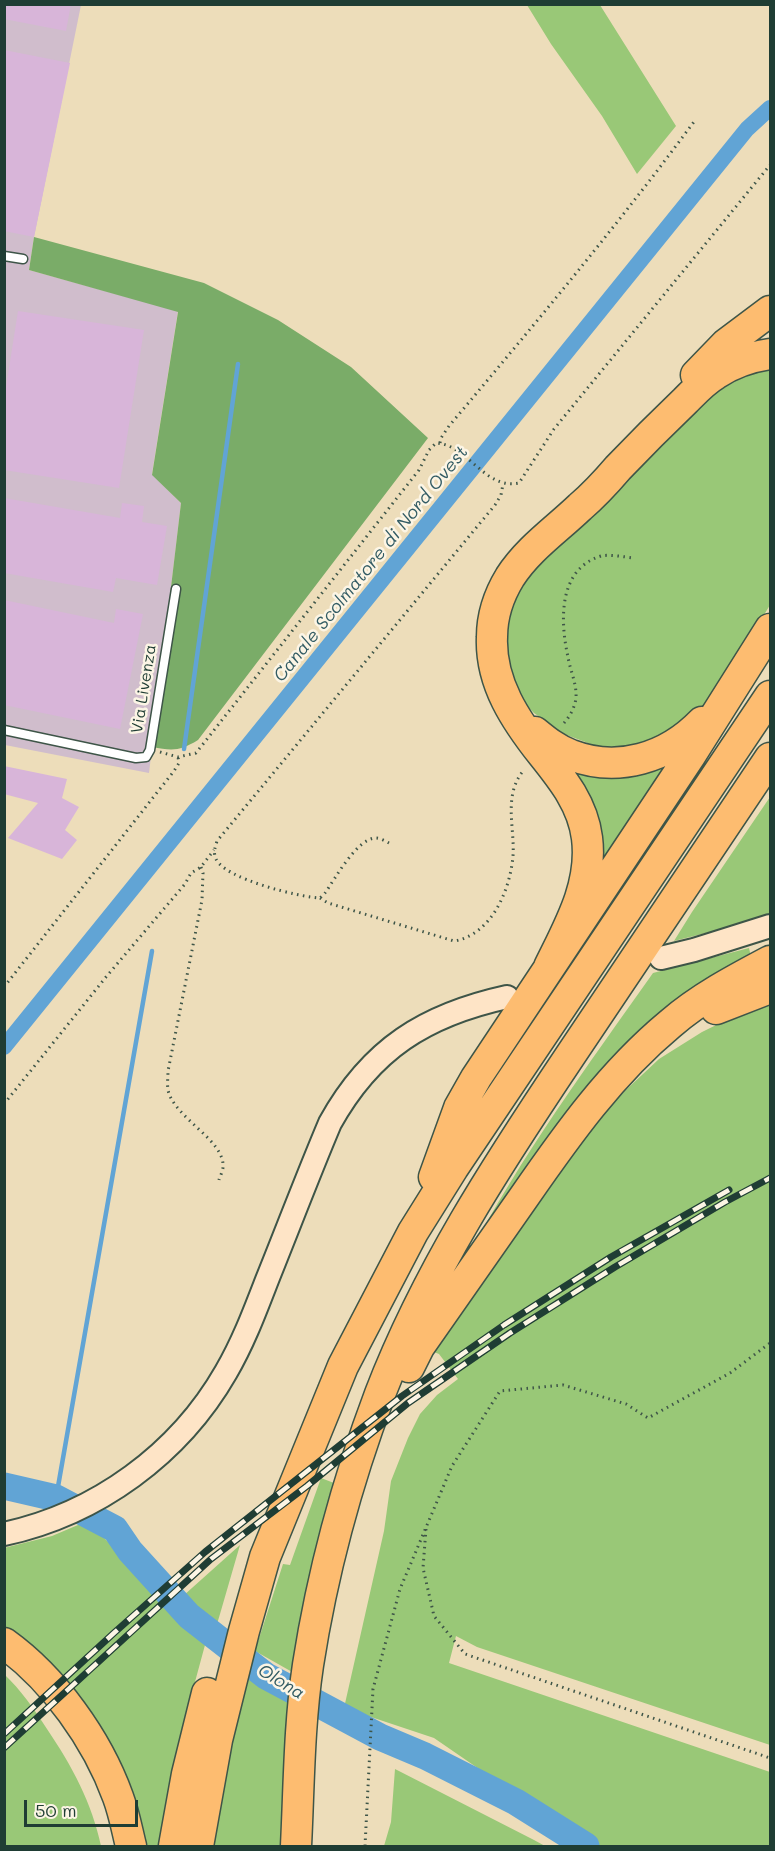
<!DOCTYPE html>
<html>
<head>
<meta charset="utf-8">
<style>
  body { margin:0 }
  #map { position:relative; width:775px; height:1851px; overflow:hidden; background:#edddba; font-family:Mali,sans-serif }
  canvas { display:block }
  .frame { position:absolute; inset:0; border:6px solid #1f3d34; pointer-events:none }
  .scale { position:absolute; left:24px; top:1800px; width:114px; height:27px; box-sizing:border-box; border:3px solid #1f3d34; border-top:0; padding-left:8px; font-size:18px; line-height:21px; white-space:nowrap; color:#1f3d34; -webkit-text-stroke:4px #fcf5e5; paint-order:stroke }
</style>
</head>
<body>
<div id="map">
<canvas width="775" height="1851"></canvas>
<div class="frame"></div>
<div class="scale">50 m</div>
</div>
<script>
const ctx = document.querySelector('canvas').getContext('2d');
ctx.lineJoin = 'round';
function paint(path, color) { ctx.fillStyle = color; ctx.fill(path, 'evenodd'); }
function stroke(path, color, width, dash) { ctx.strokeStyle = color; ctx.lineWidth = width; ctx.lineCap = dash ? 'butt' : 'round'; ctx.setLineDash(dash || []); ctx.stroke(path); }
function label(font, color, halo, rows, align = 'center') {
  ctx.font = font + ' Mali,sans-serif'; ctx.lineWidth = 5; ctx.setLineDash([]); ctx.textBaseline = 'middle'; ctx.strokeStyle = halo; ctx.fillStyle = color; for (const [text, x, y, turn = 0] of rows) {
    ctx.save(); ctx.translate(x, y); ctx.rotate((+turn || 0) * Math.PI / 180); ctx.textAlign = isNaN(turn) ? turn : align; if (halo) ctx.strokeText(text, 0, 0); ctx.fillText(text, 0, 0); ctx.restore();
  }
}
const industrial = new Path2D(`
  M4 5H81L34 237 29 270 178 311 152 474 181 503 149 773 5 745Z`);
const green = new Path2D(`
  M527 5H600L676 126 637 174 602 116 551 44Z
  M770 366V605L726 677 707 702 682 724 661 736 640 745 617 748 596 746 564 734 534 713 520 699 511 680 504 646 510 606 529 570 717 387Z
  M682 750 599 873 561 757Z
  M770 797V917L674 941 692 912Z
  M749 948 751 957 715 977 468 1257C520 1157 588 1065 653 973Z
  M770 1001V1745L477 1647 456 1636 449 1663 770 1772V1846H600L495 1780 434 1738 344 1708 384 1531 391 1481 408 1438 420 1414 437 1395 458 1379 439 1354 426 1349 612 1103 659 1059 702 1032 761 1003Z
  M321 1478 334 1483 323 1525 294 1673 255 1651 283 1564 290 1565Z
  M85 1522C108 1538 122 1558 140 1578 161 1602 182 1624 205 1645L186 1715 162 1846H137L134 1830 5 1634 4 1548 52 1536Z
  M240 1545 220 1614 217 1624 183 1596Z
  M4 1674C21 1690 34 1709 47 1729 72 1766 92 1803 101 1846H5Z
  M248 1674 290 1701 286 1747 281 1846H212L231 1741Z
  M395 1769 534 1840 545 1846H384L391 1822Z`);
const forest = new Path2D(`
  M34 237 204 283 278 320 351 367 428 438 198 740C180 751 173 751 152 747L181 503 152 475 178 312 29 270Z`);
const stream = new Path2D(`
  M184 749 238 364
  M56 1498 152 951`);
const canal = new Path2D(`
  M4 1047 747 129 770 108`);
const river = new Path2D(`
  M4 1486 56 1498 115 1529 130 1551 189 1616 266 1676 380 1737 425 1756 516 1802 586 1846`);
const building = new Path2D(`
  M4 4H71L66 31 4 19Z
  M4 50 70 63 34 237 4 231Z
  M18 311 144 330 119 488 4 470V400Z
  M4 498 120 518 122 503 144 506 142 522 167 526 157 585 116 578 113 592 4 573Z
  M4 600 114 623 116 609 143 614 120 729 4 705Z
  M4 766 67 779 62 798 79 807 65 830 77 840 62 859 8 838 38 803 4 794Z`);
const path = new Path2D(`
  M440 443 441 438 449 426C534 325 618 225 696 119
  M564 723C570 716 575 707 576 698 577 684 570 670 568 657 560 621 558 569 601 556 610 554 624 557 634 558
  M160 752 178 757 196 753 419 470 429 450 436 443C469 445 484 490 519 483L554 429 770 165
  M389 843C385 841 380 838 376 838 357 838 335 879 325 893L320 898C299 897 225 879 216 859 213 852 215 848 217 841L495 505 501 495 503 484
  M201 867 203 873 202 900 168 1071C168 1077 167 1084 168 1090 174 1118 225 1140 223 1167 223 1171 220 1176 219 1180
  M320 898 328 903 454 941C491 935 510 891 513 856 515 828 503 796 523 771
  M4 987 174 771 179 763 178 757
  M4 1104 106 977 185 884 191 873 201 867 214 850
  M426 1529 423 1568 434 1616 465 1654 770 1758
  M365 1846 373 1689 400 1589 452 1466 500 1391 563 1385 626 1404 648 1418 730 1373 770 1343`);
const service = new Path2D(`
  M4 256 23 259
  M4 730 136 758 146 757 150 750 176 589`);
const secondary = new Path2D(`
  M661 958 694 950 770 926
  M4 1534C97 1514 179 1454 226 1372 243 1343 255 1311 267 1280 288 1228 308 1175 330 1123 371 1049 425 1015 507 997`);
const motorway = new Path2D(`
  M696 375 726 344 770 311
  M535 732C546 741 557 750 571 755 618 773 667 758 702 722
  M549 967C569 926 593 885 587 838 583 805 563 780 543 755 516 721 490 683 492 637 492 617 499 595 510 577 528 549 556 530 580 507 594 495 606 482 618 468 640 445 662 423 685 401 695 391 704 381 716 374 732 363 751 357 770 354
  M716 1009 770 988
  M434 1177 459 1108 476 1078 690 756 770 629
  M409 1367 419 1347C454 1297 489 1247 524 1197 567 1135 611 1073 670 1024 700 998 736 979 770 961
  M4 1643C54 1679 97 1739 118 1797 124 1813 127 1830 131 1846
  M174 1846 187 1774 207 1693
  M198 1846 217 1740 244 1631 265 1557 343 1366 413 1232 453 1168 770 696
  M296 1846C299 1786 299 1725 308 1665 322 1575 348 1479 380 1394 427 1272 497 1165 570 1056 636 956 703 857 770 758`);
const rail = new Path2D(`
  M4 1734 115 1632 205 1552 402 1396 504 1325 611 1257 729 1190
  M4 1748 211 1559 307 1486 408 1403 510 1333 615 1267 725 1202 770 1178`);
const streetNames = [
  ["Via Livenza",144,689,-81]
];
const waterNames = [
  ["Canale Scolmatore di Nord Ovest",371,564,-51],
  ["Olona",281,1682,31]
];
paint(industrial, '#d0bdcc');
paint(green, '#99c877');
paint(forest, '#7aac68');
stroke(stream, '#61a4d5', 4.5);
stroke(canal, '#61a4d5', 16);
stroke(river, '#61a4d5', 27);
paint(building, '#d8b5d9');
stroke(service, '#3e5548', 11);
stroke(secondary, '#3e5548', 26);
stroke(motorway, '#3e5548', 33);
stroke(path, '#3e5548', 3, [1.5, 4.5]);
stroke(service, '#fff', 8);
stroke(secondary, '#fee4c6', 22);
stroke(motorway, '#fdbc70', 30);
stroke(rail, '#1f3d34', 7);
stroke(rail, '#fcf5e5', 4.5, [14]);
label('16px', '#1f3d34', '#fcf5e5', streetNames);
label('italic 18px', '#335c64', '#fcf5e5', waterNames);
</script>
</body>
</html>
